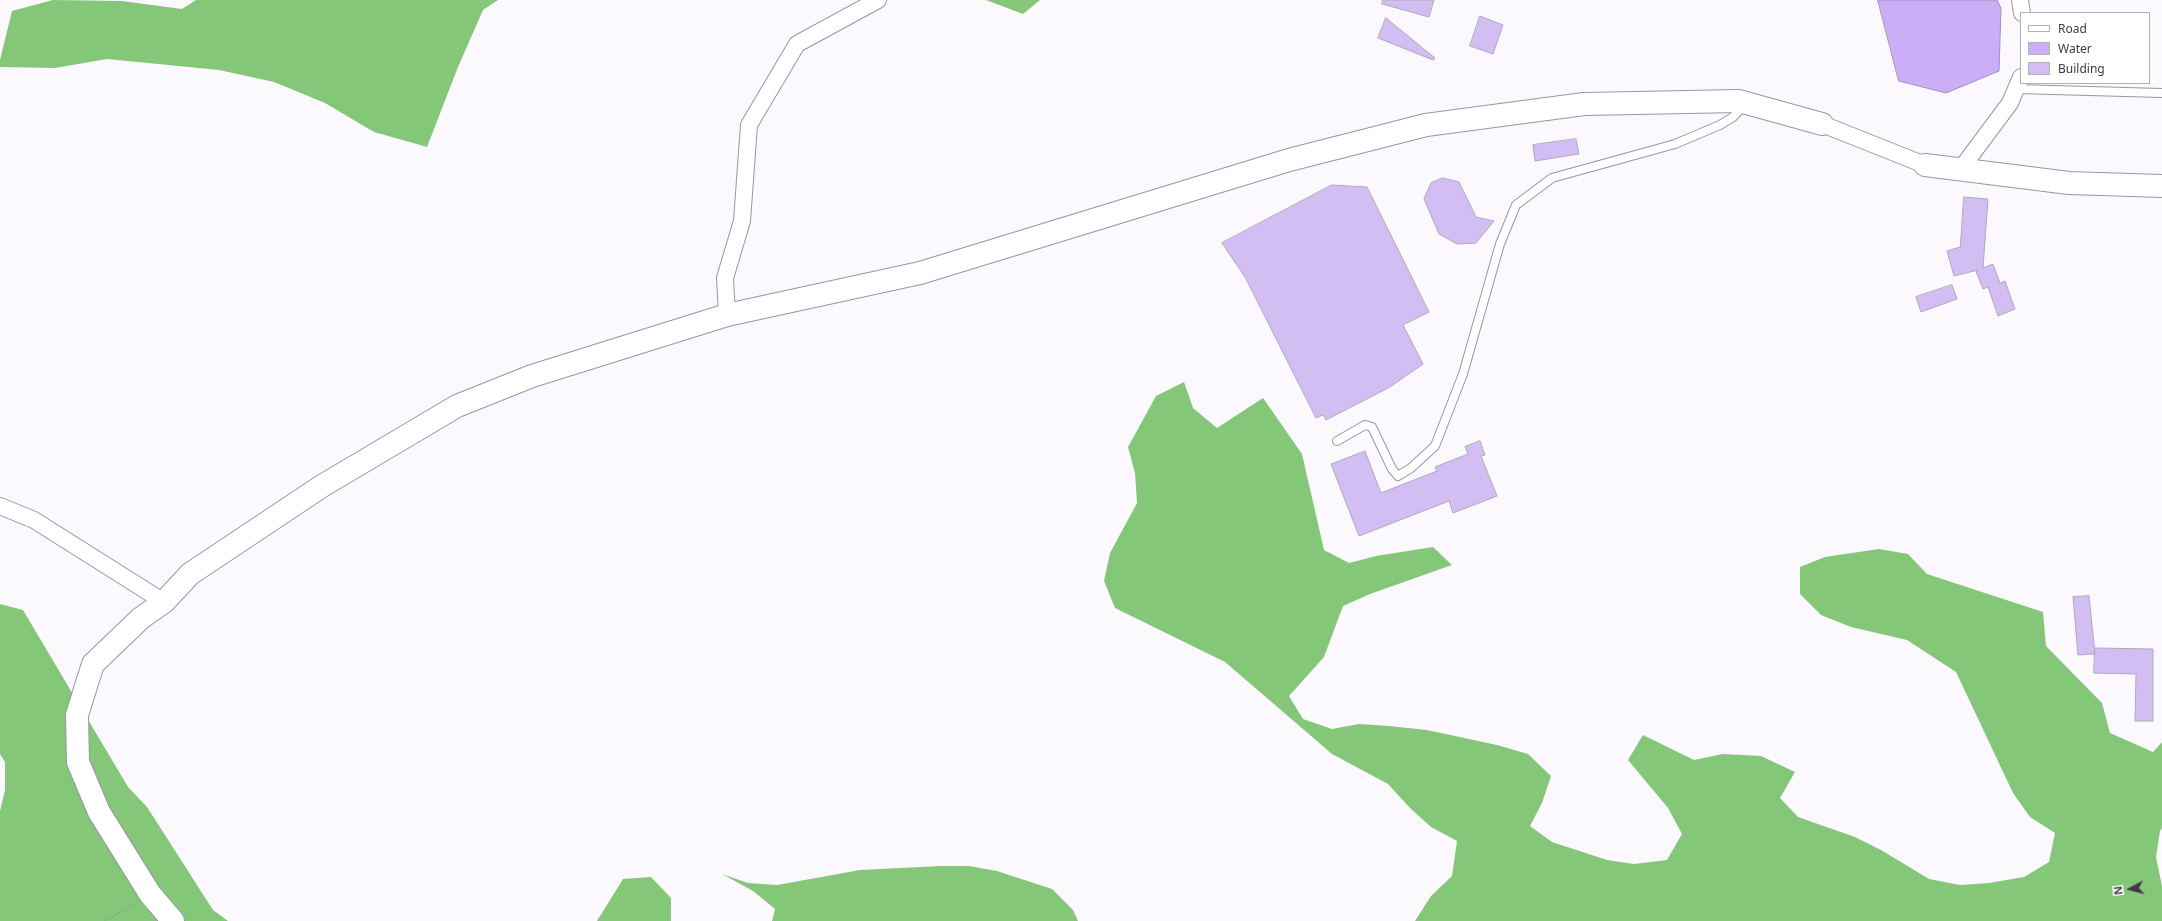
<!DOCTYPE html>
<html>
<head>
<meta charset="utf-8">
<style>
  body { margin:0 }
  #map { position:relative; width:2162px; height:921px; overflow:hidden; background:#fbf9fd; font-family:"Noto Sans",sans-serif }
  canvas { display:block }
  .legend { position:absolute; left:2020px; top:12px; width:130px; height:72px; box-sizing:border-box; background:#fff; border:1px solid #b2b1b4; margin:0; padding:5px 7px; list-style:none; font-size:12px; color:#3e3b43 }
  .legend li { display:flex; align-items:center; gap:8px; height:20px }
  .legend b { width:20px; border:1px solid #b2b1b4 }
  .north { position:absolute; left:2110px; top:869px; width:40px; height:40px; -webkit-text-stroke:3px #fff; paint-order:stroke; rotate:263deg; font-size:11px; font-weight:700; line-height:16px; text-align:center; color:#3e3b43 }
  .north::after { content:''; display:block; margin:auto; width:14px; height:18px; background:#3e3b43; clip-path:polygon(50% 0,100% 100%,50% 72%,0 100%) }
</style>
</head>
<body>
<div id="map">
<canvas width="2162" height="921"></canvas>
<ul class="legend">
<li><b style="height:5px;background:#fff"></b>Road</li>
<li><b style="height:11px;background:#cbaef5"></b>Water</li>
<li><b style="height:11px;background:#d3bef3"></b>Building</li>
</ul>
<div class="north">N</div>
</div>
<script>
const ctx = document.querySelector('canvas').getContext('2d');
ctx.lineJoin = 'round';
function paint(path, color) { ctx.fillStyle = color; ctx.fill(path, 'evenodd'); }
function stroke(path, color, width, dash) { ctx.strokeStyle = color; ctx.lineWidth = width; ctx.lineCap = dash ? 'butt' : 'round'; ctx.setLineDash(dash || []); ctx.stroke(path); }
const forest = new Path2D(`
  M53 0 122 1 182 9 196 0H498L483 10 458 67 427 147 374 132 325 103 274 82 219 70 107 59 55 68 0 67V60L12 11Z
  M986 0H1040L1023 14Z
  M1184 382 1193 408 1217 428 1263 398 1302 454 1324 550 1349 563 1376 556 1433 547 1452 565 1370 594 1343 606 1324 657 1289 696 1303 719 1332 729 1359 724 1389 726 1427 730 1497 745 1528 754 1551 776 1542 803 1530 826 1552 842 1607 860 1634 864 1667 860 1682 834 1668 808 1628 760 1643 735 1694 760 1723 754 1761 756 1795 772 1780 798 1798 817 1855 837 1881 850 1929 879 1960 885 1989 883 2024 877 2049 862 2055 833 2030 817 2013 793 1956 672 1907 640 1851 627 1821 615 1800 594V567L1825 557 1879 549 1908 554 1927 574 2043 612 2046 646 2102 703 2110 733 2153 752 2162 742V828L2160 831 2156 857 2162 886V921H1415L1431 896 1452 876 1457 841 1431 827 1410 808 1388 784 1332 754 1225 662 1115 608 1104 581 1110 553 1137 503 1135 473 1128 447 1156 396Z
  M0 604 23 610 128 787 147 807 213 910 228 921H0V811L5 790V762L0 754Z
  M941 866H969L997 871 1052 889 1073 910 1078 921H772L775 909 753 891 722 874 748 883 777 885 860 870Z
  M651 877 671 898V921H597L623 879Z`);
const water = new Path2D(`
  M1878 0H1997L2001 8 1999 71 1946 93 1899 81Z`);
const building = new Path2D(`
  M1383 0H1434L1429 17 1382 4Z
  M1480 16 1503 25 1493 54 1470 46Z
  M1386 18 1435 58 1433 60 1378 38Z
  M1576 139 1579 154 1535 161 1533 145Z
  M1443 178 1459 182 1476 217 1494 221 1476 243 1457 244 1439 234 1424 199 1431 183Z
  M1332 185 1367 187 1429 312 1403 325 1423 364 1390 387 1326 420 1323 415 1316 418 1245 277 1222 243Z
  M1964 197 1988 199 1983 268 1993 264 2000 283 2005 281 2015 309 1998 316 1988 287 1983 289 1976 271 1978 270 1954 276 1947 251 1960 247Z
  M1952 285 1957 299 1921 312 1916 297Z
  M1480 441 1485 455 1481 456 1497 496 1453 513 1449 501 1359 536 1331 464 1365 451 1381 493 1437 471 1435 467 1468 454 1465 447Z
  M2089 596 2095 654 2078 655 2073 597Z
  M2095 648 2153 649V721H2135L2136 674 2094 673Z`);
const path = new Path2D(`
  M105 921 134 904`);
const lane = new Path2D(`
  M2016 89 2162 93
  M1337 441 1365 425 1372 427 1392 469 1398 476 1411 468 1435 446 1463 374 1500 244 1516 205 1552 178 1675 144 1720 125 1733 117 1744 105`);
const street = new Path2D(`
  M2020 0 2022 13
  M1822 124 1925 165
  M1960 170 2010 103 2021 77
  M727 315 725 278 742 221 749 125 797 44 878 0
  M0 506 34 520 164 602`);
const secondary = new Path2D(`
  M1925 165 2069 183 2162 186
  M173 921 150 894 99 812 78 762 77 715 93 664 141 618 164 602 190 574 322 486 457 406 532 376 727 315 920 273 1289 160 1426 125 1584 104 1739 101 1822 124`);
paint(forest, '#85c778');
paint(water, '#cbaef5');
stroke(water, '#a18cc0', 1);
paint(building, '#d3bef3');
stroke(building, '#b0a9bc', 1);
stroke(lane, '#9b93a7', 10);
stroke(street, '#9b93a7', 18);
stroke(secondary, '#9b93a7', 24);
stroke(path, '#97959b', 2.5, [1, 3]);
stroke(lane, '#fff', 8);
stroke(street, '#fff', 16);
stroke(secondary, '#fff', 22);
</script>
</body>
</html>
